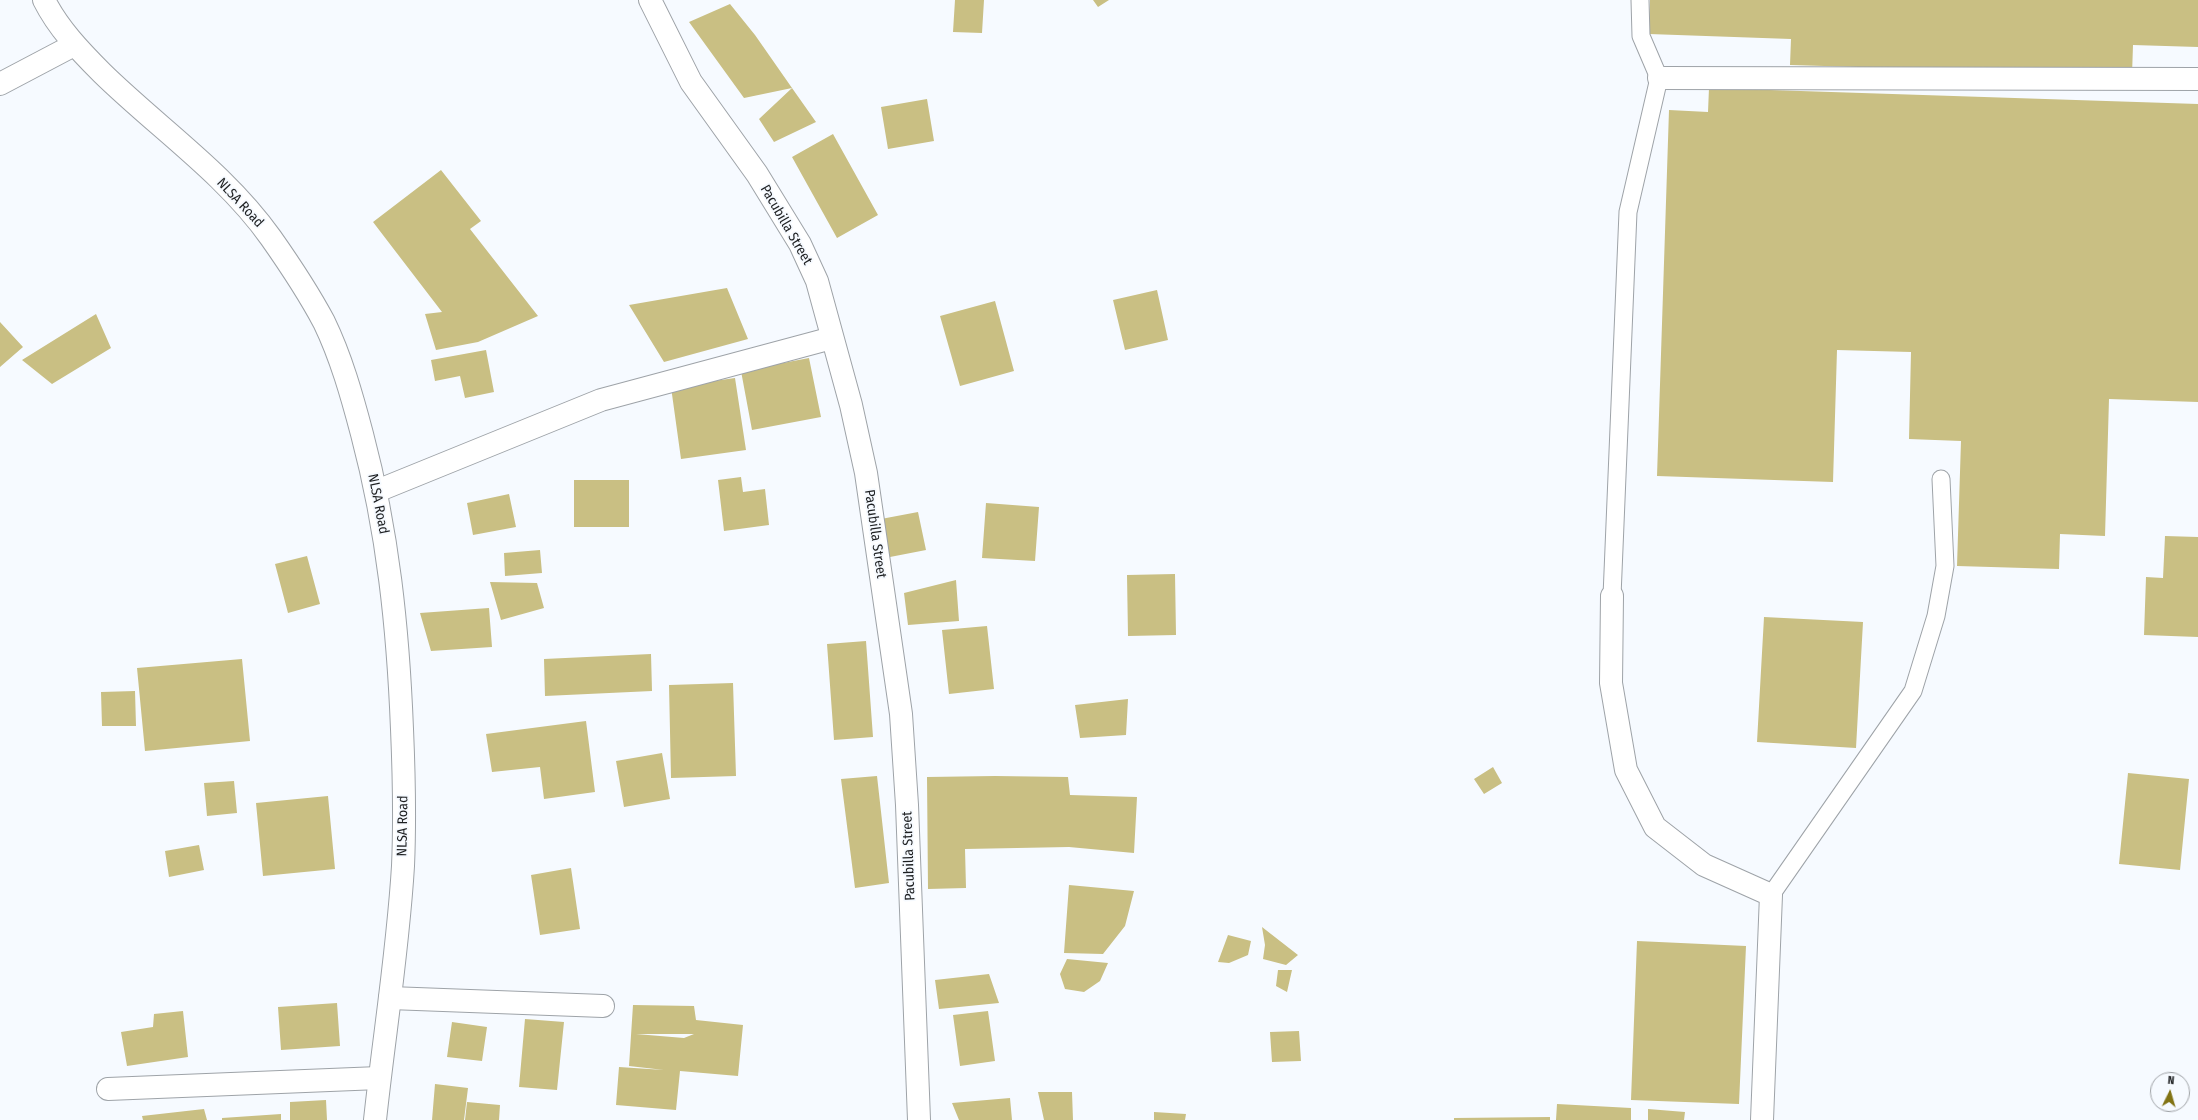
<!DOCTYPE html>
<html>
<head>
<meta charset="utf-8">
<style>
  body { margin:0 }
  #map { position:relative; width:2198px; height:1120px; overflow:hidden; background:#f6faff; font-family:"Fira Sans Condensed",sans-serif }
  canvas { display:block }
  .north { position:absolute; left:2150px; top:1072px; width:40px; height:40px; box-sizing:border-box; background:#f6faff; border:1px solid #9fa2a6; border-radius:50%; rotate:5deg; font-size:11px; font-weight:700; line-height:16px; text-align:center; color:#1d1f21 }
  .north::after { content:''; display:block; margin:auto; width:14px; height:18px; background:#817314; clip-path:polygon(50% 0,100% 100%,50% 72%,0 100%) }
</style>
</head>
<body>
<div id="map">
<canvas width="2198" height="1120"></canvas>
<div class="north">N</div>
</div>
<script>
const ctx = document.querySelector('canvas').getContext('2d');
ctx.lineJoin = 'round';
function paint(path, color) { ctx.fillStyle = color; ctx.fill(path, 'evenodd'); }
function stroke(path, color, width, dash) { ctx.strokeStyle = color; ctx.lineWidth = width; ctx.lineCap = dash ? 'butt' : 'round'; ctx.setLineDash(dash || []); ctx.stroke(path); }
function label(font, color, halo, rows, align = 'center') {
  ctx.font = font + ' "Fira Sans Condensed",sans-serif'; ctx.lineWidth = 3.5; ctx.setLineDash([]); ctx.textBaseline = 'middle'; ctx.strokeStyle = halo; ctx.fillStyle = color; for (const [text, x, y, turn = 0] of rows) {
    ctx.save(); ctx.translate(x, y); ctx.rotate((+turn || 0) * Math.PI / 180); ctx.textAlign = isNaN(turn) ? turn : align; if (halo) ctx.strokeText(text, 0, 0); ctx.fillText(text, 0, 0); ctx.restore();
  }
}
const building = new Path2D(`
  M955 0H984L982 33 953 32Z
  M1093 0H1109L1098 7Z
  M1650 0H2198V47L2133 45 2132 75 1790 65 1791 39 1649 34Z
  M730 4 755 35 792 88 744 98 689 22Z
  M792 88 816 122 774 142 759 119Z
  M1709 88 2198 104V402L2109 399 2105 536 2060 534 2059 569 1957 566 1961 441 1909 439 1911 352 1837 350 1833 482 1657 476 1669 110 1708 112Z
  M927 99 934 141 888 149 881 107Z
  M833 134 878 215 837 238 792 157Z
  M441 170 481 221 470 229 538 316 478 342 436 350 425 314 442 312 373 222Z
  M727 288 748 339 664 362 629 305Z
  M1157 290 1168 340 1125 350 1113 300Z
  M995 301 1014 371 960 386 940 316Z
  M96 314 111 348 52 384 22 360Z
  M0 322 23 347 0 367Z
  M486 350 494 392 465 398 460 376 435 381 431 360Z
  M809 358 821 417 752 430 741 371Z
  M735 378 746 450 681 459 671 387Z
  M741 477 743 492 765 489 769 525 724 531 718 480Z
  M574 480H629V527H574Z
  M509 494 516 527 473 535 467 503Z
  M986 503 1039 507 1035 561 982 558Z
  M918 512 926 550 890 557 881 519Z
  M2165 536 2198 537V637L2144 635 2146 577 2163 578Z
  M540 550 542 573 505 576 504 553Z
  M307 556 320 604 288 613 275 564Z
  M1175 574 1176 635 1128 636 1127 575Z
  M956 580 959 621 908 625 904 593Z
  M490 582 537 583 544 608 501 620Z
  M489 608 492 647 431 651 420 613Z
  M1764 617 1863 622 1856 748 1757 742Z
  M987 626 994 689 949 694 942 630Z
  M866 641 873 737 834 740 827 644Z
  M651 654 652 691 545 696 544 659Z
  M242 659 250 741 145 751 137 668Z
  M733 683 736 776 671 778 669 685Z
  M135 691 136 726H102L101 692Z
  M1128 699 1126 735 1080 738 1075 705Z
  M586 721 595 792 544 799 540 767 492 772 486 734Z
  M662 753 670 799 624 807 616 761Z
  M1493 767 1502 783 1484 794 1474 779Z
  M2128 773 2189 779 2180 870 2119 864Z
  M877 776 889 883 855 888 841 779Z
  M995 776 1068 777 1070 795 1137 797 1134 853 1069 847 965 849 966 888 928 889 927 777Z
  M234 781 237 813 207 816 204 783Z
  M328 796 335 869 263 876 256 803Z
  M199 845 204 870 169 877 165 851Z
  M571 868 580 929 540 935 531 875Z
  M1069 885 1134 891 1125 926 1103 954 1064 953Z
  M1262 927 1298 955 1286 965 1263 959 1265 945Z
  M1228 935 1251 941 1248 955 1229 963 1218 962Z
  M1637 941 1746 946 1739 1104 1631 1100Z
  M1067 959 1108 963 1100 981 1084 992 1065 989 1060 974Z
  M1278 970H1292L1287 992 1276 986Z
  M989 974 999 1003 939 1009 935 980Z
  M337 1003 340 1046 281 1050 278 1007Z
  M633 1005 694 1006 696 1020 743 1025 738 1076 680 1071 676 1110 616 1105 619 1067 664 1070 629 1066ZM636 1034H694L684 1038Z
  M183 1011 188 1057 127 1066 121 1032 153 1027 154 1014Z
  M988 1011 995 1061 960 1066 953 1015Z
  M525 1019 564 1022 557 1090 519 1087Z
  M452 1022 487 1027 482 1061 447 1057Z
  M1299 1031 1301 1061 1272 1062 1270 1032Z
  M435 1084 468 1088 464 1120H432Z
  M1038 1092H1072L1073 1120H1044Z
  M1010 1098 1012 1120H959L952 1103Z
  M326 1100 327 1120H290V1102Z
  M467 1102 500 1105 499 1120H465Z
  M1557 1104 1631 1108V1120H1556Z
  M204 1109 207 1120H143L142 1116Z
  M1648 1109 1685 1112 1684 1120H1648Z
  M1154 1112 1186 1114 1185 1120H1154Z
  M281 1114V1120H222V1118Z
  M1550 1117V1120H1454V1118Z`);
const lane = new Path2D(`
  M1612 596 1628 212 1659 78 1641 36 1640 0
  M1771 895 1913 691 1936 616 1945 566 1941 479`);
const street = new Path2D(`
  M650 0 691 82 757 174 800 244 817 281 851 405 866 473 901 714 907 805 919 1120
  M1659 78 2198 79
  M377 491 601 400 832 338
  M1612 596 1611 683 1626 770 1655 827 1704 865 1771 895 1762 1120
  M390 998 603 1006
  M108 1089 379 1078`);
const secondary = new Path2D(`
  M44 0C58 28 80 51 102 73 157 127 226 174 271 238 290 265 308 292 324 322 341 357 352 396 362 434 388 532 398 628 402 729 404 775 405 821 403 866 398 951 384 1036 375 1120
  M0 84 74 45`);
const streetNames = [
  ["NLSA Road",240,203,47],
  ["Pacubilla Street",786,225,60],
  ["NLSA Road",378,504,79],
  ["Pacubilla Street",875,534,82],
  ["NLSA Road",403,826,-89],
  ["Pacubilla Street",909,856,-92]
];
paint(building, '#c9bf83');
stroke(lane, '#9ea3a8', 19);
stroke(street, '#9ea3a8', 24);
stroke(secondary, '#9ea3a8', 24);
stroke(lane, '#fff', 17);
stroke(street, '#fff', 22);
stroke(secondary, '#fff', 22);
label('14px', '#1d1f21', '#f6faff', streetNames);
</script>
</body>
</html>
